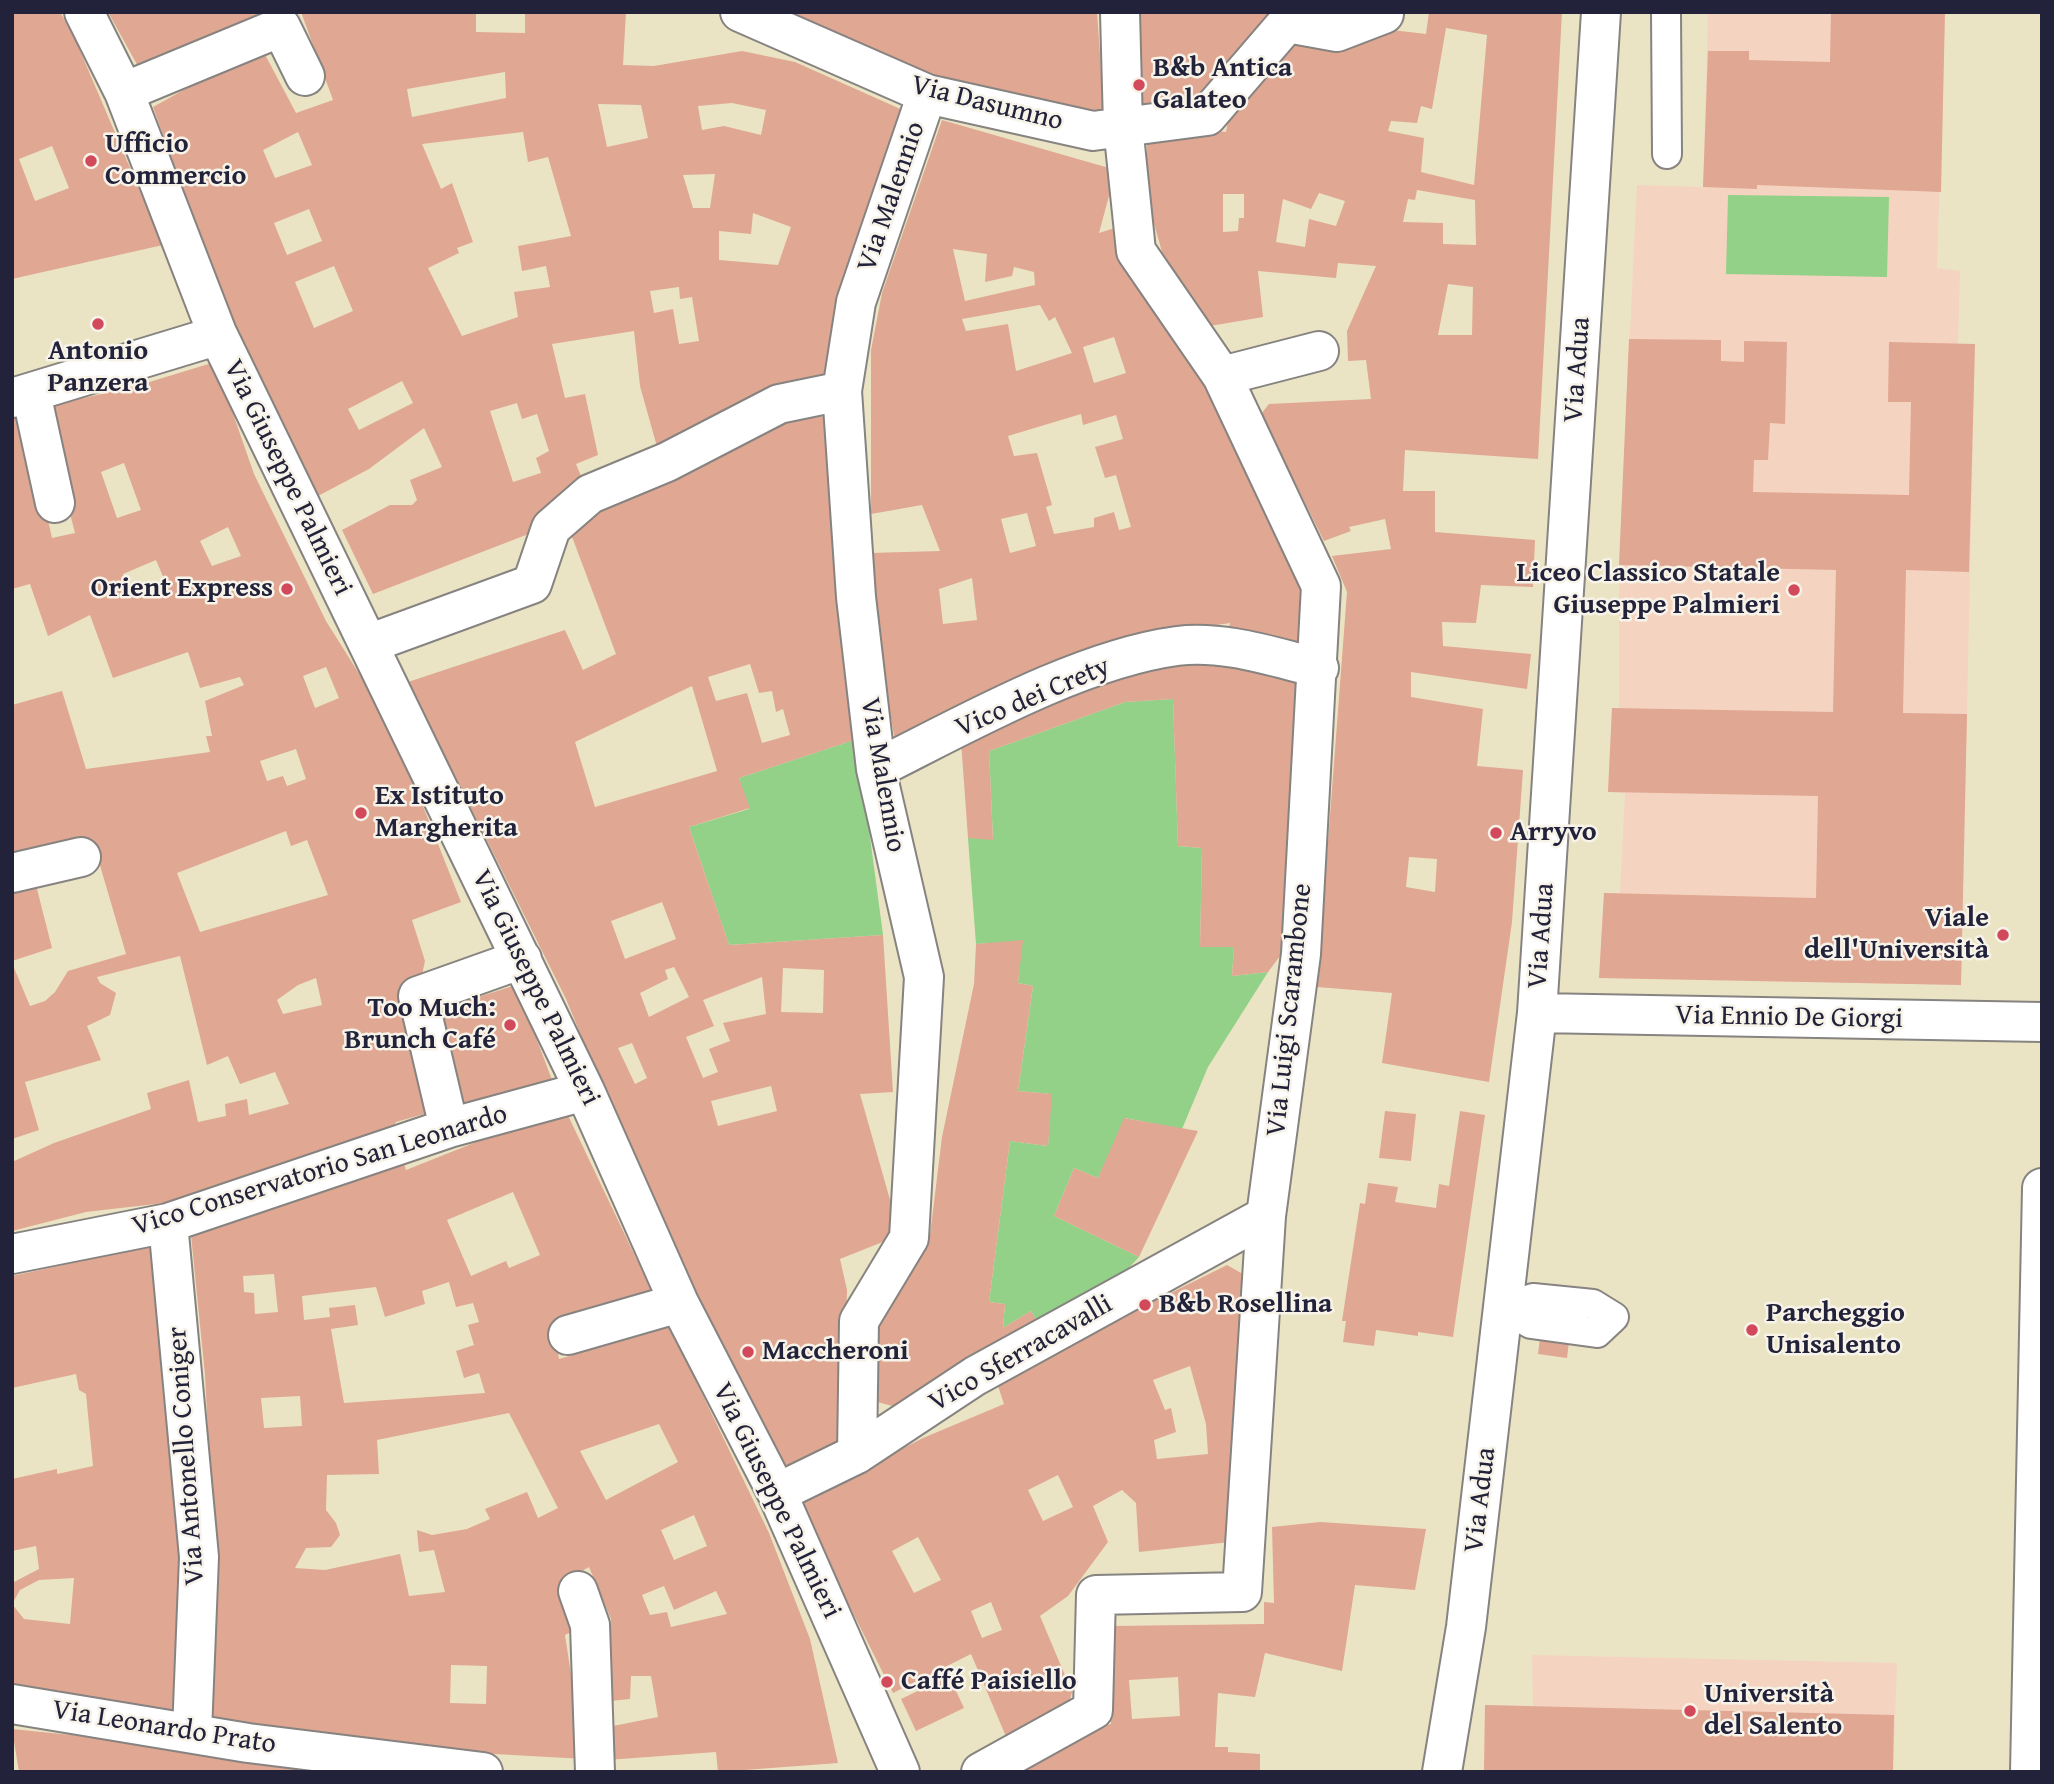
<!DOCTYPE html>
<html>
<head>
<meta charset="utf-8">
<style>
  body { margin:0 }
  #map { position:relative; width:2054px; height:1784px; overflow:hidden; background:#eae4c5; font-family:"Gentium Book Plus",serif }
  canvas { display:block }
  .frame { position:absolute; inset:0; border:14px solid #22223b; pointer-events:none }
</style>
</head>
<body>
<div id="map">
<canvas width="2054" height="1784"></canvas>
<div class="frame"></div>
</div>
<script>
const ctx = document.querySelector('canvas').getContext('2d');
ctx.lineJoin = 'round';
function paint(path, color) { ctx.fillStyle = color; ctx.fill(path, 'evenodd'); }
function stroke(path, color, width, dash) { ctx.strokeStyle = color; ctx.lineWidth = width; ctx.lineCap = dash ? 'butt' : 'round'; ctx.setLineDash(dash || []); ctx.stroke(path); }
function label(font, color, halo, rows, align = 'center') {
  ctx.font = font + ' "Gentium Book Plus",serif'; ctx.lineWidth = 5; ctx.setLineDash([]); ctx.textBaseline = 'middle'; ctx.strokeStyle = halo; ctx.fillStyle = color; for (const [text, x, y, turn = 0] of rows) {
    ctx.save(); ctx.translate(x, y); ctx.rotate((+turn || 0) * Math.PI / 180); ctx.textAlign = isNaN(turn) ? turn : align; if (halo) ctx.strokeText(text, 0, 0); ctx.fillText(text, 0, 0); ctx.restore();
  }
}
const built = new Path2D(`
  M1708 12H1945L1937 268 1960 271 1958 344H1975L1961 985 1599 978 1604 893H1620L1625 793 1608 792 1612 708H1619V565L1637 185 1703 187Z
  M1532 1655 1897 1663 1893 1772H1484L1485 1705 1533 1706Z`);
const green = new Path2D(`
  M1728 195 1889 197 1887 277 1726 274Z
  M1173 699 1178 846 1202 848 1200 947H1234L1232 976 1268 972 1208 1067 1182 1129 1125 1118 1098 1178 1074 1168 1054 1216 1139 1257 1111 1287 1040 1327 1031 1311 1003 1328 1005 1304 989 1302 1010 1141 1048 1146 1051 1094 1018 1091 1033 986 1018 983 1022 941 976 944 968 838 993 839 989 751 1125 702Z
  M857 739 883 935 729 945 689 827 749 809 739 778Z`);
const building = new Path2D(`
  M12 12H60L75 39 163 245 12 279ZM52 146 69 188 35 201 19 159Z
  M108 12H288L140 70Z
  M301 12H476V32L525 33V12H626L623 65 654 66 742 51 795 62 914 115 833 325 831 384 661 461 640 386 634 331 552 344 565 398 585 394 598 455 576 464 583 481 526 535 373 594 342 530 390 505H412L417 500 410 480 442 467 424 428 369 469 318 496 224 304 153 107 261 47 296 113 333 100ZM505 72 506 98 412 117 407 89ZM732 103 766 110 761 135 724 126 702 130 698 106ZM598 104 641 105 648 138 607 147ZM298 132 312 165 275 178 263 150ZM523 132 528 162 548 157 571 236 518 246 522 271 546 266 550 287 514 292 518 317 462 336 428 268 459 253 457 248 473 242 452 183 441 189 422 144ZM715 174 710 208H693L683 175ZM309 209 322 241 287 255 274 223ZM753 213 791 227 778 265 719 260V231L751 234ZM334 266 353 311 314 328 295 282ZM679 287 680 299 692 297 699 341 679 344 673 309 654 313 650 291ZM402 381 413 403 359 430 348 409ZM517 403 522 419 537 414 549 451 536 458 541 473 513 482 490 411Z
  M777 12H1097L1104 111 990 97 806 32Z
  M1138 12H1283L1203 106 1140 111Z
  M1429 12H1562L1538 459 1405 450 1403 491H1435V532L1535 540 1533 587 1481 585 1476 623 1442 622 1443 646 1531 654 1527 689 1411 672V697L1483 709 1477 766 1523 770 1512 922 1489 1082 1382 1063 1392 993 1317 987 1347 592 1332 556 1391 549 1385 519 1349 527 1351 531 1324 541 1261 414 1269 404 1371 399 1366 360 1348 361 1347 331 1376 266 1338 263 1336 278 1258 271 1263 317 1210 326 1162 252 1146 195 1147 134 1184 127 1226 132 1232 100 1268 64 1300 40 1375 28 1426 34ZM1446 28 1487 35 1474 185 1421 172 1424 138 1388 131 1391 121 1417 123 1421 106 1432 109ZM1417 190 1475 200 1476 245 1443 244V223L1403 222 1408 199 1415 200ZM1319 193 1345 201 1336 226 1309 219 1305 247 1276 242 1283 199 1311 209ZM1223 194H1244V218H1239L1238 231 1223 232ZM1448 284 1473 287 1472 335H1438ZM1409 857 1437 859 1435 892 1406 887Z
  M1831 12H1945L1941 192 1757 185V189L1703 187 1708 51H1749V60L1830 62Z
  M942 120 1116 170 1099 233 1121 226 1130 260 1268 493 1304 570 1297 649 1227 637 1230 623 1136 637 896 746 870 603V553L940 551 922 505 871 514V350L882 293ZM953 249 987 254 985 282 1012 276 1014 267 1034 272 1035 285 965 301ZM1040 305 1049 321 1055 317 1072 353 1016 371 1008 324 966 331 962 319ZM1114 337 1126 373 1094 383 1083 347ZM1081 414 1083 425 1116 415 1123 439 1095 447 1105 478 1116 475 1131 527 1119 530 1114 512 1094 518V527L1054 534 1046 507 1052 505 1037 453 1014 456 1008 436ZM1027 513 1036 546 1010 553 1001 519ZM972 578 977 620 943 624 939 589Z
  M1629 339 1721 340V361L1744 362V341L1787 342 1785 424 1770 423 1768 460H1754L1753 492 1909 495 1911 402H1888L1889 342 1975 344 1969 572 1906 570 1903 713 1967 714 1961 985 1599 978 1604 893 1816 898 1818 796 1608 792 1612 708 1833 712 1836 570 1619 565Z
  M215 362 254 474 326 621 390 723 461 902 412 920 425 961 421 979 431 1112 396 1122 384 1141 173 1202 86 1212 12 1231V1162L54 1143 151 1109 147 1093 189 1080 198 1122 226 1116 225 1104 247 1099 249 1115 289 1104 275 1072 240 1084 228 1056 207 1065 180 956 97 977 100 983 116 993 110 1015 87 1026 101 1060 25 1082 39 1130 12 1139V963L30 1006 45 1001 55 992 68 971 126 954 94 845 12 863V705L62 691 86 769 210 752 206 736H212L205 701 244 685 240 677 200 688 188 652 113 678 90 615 48 636 30 584 12 589V414L24 412 52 538 75 533 43 407 133 387ZM124 463 141 510 117 518 101 472ZM228 527 241 556 212 566 200 541ZM156 560 165 581 132 594 123 574ZM326 667 339 698 315 708 303 676ZM296 749 306 779 287 786 283 776 267 781 260 761ZM286 831 291 846 307 840 328 895 200 932 177 873ZM316 978 322 1005 283 1014 277 1000 298 985Z
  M830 416 857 739 739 778 750 808 689 827 729 945 883 935 893 1092 860 1094 900 1235 840 1259 847 1290 843 1450 782 1474 620 1130 566 999 408 682 565 630 583 670 616 654 568 526 606 508 602 498 645 481 648 491 789 420ZM750 664 759 693 772 691 776 712 783 709 790 735 762 743 747 693 716 701 708 677ZM692 686 717 771 595 807 575 742ZM662 902 676 939 625 959 611 921ZM674 967 689 997 649 1017 640 993 668 979 665 970ZM783 968 824 970 823 1013 781 1012ZM762 977 766 1014 723 1023 730 1041 709 1049 718 1072 703 1078 686 1037 714 1026 703 1000ZM632 1043 647 1078 635 1084 618 1048ZM771 1086 777 1111 718 1126 711 1101Z
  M1212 661 1296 678 1283 952 1268 972 1232 976 1234 947H1200L1202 848 1178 846 1173 699 1125 702 989 751 993 840 968 838 961 741 992 722 1144 670Z
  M36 885 52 948 12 961V890Z
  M1023 940 1018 983 1033 986 1018 1091 1052 1094 1048 1146 1010 1141 989 1302 1005 1304 1003 1328 1031 1311 1040 1327 896 1407 874 1401 869 1327 886 1293 930 1235 942 1137 974 984 976 944Z
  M516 985 554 1085 454 1110 428 1013Z
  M564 1107 656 1300 554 1326 559 1359 670 1327 769 1533 810 1639 838 1763 718 1772 716 1752 607 1760 603 1728 658 1717 651 1676H631L630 1699 601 1702 611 1619 589 1567 566 1580 577 1629 565 1635 584 1759 387 1748 305 1738 212 1717 210 1634 215 1573 205 1375 190 1225 401 1154 406 1170ZM513 1192 540 1255 509 1268 506 1261 471 1276 447 1220ZM274 1274 278 1312 255 1314 254 1293 244 1292 243 1276ZM449 1282 456 1307 473 1303 479 1322 468 1325 474 1345 456 1351 464 1378 479 1373 485 1393 344 1403 331 1329 358 1325 355 1305 329 1308 330 1317 304 1320 302 1296 376 1287 385 1317 425 1304 422 1291ZM300 1396 302 1426 264 1428 261 1398ZM509 1413 558 1508 538 1518 527 1492 485 1509 490 1519 467 1529 432 1535 417 1530 419 1552 434 1550 445 1592 409 1596 400 1554 325 1570 295 1568 306 1548 331 1547 340 1535 336 1523 326 1510 327 1475 379 1474 377 1440ZM659 1424 678 1462 606 1500 580 1451ZM694 1515 707 1546 674 1560 661 1530ZM664 1586 674 1610 716 1591 727 1614 671 1627 667 1612 650 1615 642 1595ZM451 1665 487 1666 486 1704 450 1703Z
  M1385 1111 1416 1114 1411 1161 1379 1158Z
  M1460 1111 1485 1115 1453 1337 1418 1332V1336L1376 1330 1374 1346 1343 1342 1346 1321H1342L1360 1203 1365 1204 1368 1183 1398 1187 1395 1202 1436 1208 1439 1184 1449 1186Z
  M1124 1118 1198 1131 1139 1257 1054 1216 1074 1168 1098 1178Z
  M151 1246 183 1523 184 1616 173 1713 12 1687V1583L39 1569 36 1546 12 1551V1479L57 1469V1474L93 1466 86 1394 79 1390 76 1374 12 1388V1276ZM74 1578 70 1624 24 1619 12 1604 20 1590 39 1580Z
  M1227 1265 1250 1278 1230 1542 1139 1552 1136 1503 1122 1490 1093 1506 1108 1542 1068 1596 1040 1616 1072 1692 1067 1711 1010 1746 971 1654 893 1693 798 1503 923 1438 1004 1404 996 1380ZM1190 1366 1206 1424 1208 1454 1157 1459 1154 1440 1176 1432 1171 1408 1165 1410 1153 1380ZM1058 1475 1073 1507 1043 1521 1028 1490ZM918 1537 941 1580 914 1593 892 1551ZM991 1602 1002 1630 982 1638 971 1611Z
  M1541 1330 1570 1334 1567 1358 1538 1354Z
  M1320 1522 1426 1529 1415 1590 1355 1585 1342 1671 1265 1653 1255 1697 1218 1693 1215 1747H1228V1752L1260 1754V1772H1024L1020 1765 1072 1733 1111 1724 1112 1626 1264 1624V1602L1274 1603 1272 1527ZM1178 1677 1180 1716 1132 1719 1129 1680Z
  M949 1676 964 1708 916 1731 901 1699Z
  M1485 1705 1894 1715 1893 1772H1484Z
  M12 1729 141 1742 324 1772H19Z`);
const lane = new Path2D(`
  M1666 12 1667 154
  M1533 1298 1593 1304 1614 1317 1597 1333 1531 1324 1503 1308Z`);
const street = new Path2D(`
  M84 12 124 92 217 333 585 1091 679 1303 777 1493 900 1772
  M740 12 927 94 1093 131 1207 116 1287 23 1337 32 1384 14
  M124 92 281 27 305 76
  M1222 376 1319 351
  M31 393 55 503
  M12 398 206 339 217 333
  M368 644 532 584 551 528 590 494 667 462 779 404 842 391
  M876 769C964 725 1080 659 1177 646 1224 640 1273 657 1319 668
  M12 873 81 857
  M1537 1013 2042 1022
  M449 1128 418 996 522 959
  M168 1223 199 1557 192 1732
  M12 1254 168 1223 449 1128 585 1091
  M568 1335 679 1303
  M857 1454 859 1321 909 1238 924 977 876 769 856 597 842 391 856 302 927 94
  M777 1493 857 1454 975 1376 1266 1216
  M578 1591 590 1625 595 1772
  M12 1704 248 1743 483 1772
  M981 1772 1093 1710 1096 1595 1242 1592 1266 1216 1301 954 1321 586 1222 376 1136 251 1123 126 1120 12
  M1442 1772 1466 1627 1537 1013 1601 12`);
const primary = new Path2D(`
  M2030 1772 2042 1188`);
const markers = [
  [1139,85,7,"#d1495b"],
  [91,161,7,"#d1495b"],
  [98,324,7,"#d1495b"],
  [287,589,7,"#d1495b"],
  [1794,590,7,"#d1495b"],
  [361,813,7,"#d1495b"],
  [1496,833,7,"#d1495b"],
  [2003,935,7,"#d1495b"],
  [510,1025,7,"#d1495b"],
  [1145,1305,7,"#d1495b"],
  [1752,1330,7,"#d1495b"],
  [748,1352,7,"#d1495b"],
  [887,1682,7,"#d1495b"],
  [1690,1711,7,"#d1495b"]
];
const poiNames = [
  ["B&b Antica",1153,69],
  ["Galateo",1153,101],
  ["Ufficio",105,145],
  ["Commercio",105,177],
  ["Antonio",98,352,"center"],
  ["Panzera",98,384,"center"],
  ["Liceo Classico Statale",1780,574,"right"],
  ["Giuseppe Palmieri",1780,606,"right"],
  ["Orient Express",273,589,"right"],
  ["Ex Istituto",375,797],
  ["Margherita",375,829],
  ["Arryvo",1510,833],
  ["Viale",1989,919,"right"],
  ["dell'Università",1989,951,"right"],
  ["Too Much:",496,1009,"right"],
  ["Brunch Café",496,1041,"right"],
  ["B&b Rosellina",1159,1305],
  ["Parcheggio",1766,1314],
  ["Unisalento",1766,1346],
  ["Maccheroni",762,1352],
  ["Caffé Paisiello",901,1682],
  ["Università",1704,1695],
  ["del Salento",1704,1727]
];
const streetNames = [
  ["Via Dasumno",987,104,14],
  ["Via Malennio",892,197,-71],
  ["Via Adua",1578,370,-86],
  ["Via Giuseppe Palmieri",287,478,64],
  ["Vico dei Crety",1033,698,-23],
  ["Via Malennio",882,775,80],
  ["Via Adua",1542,936,-86],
  ["Via Giuseppe Palmieri",535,988,64],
  ["Via Luigi Scarambone",1290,1010,-84],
  ["Via Ennio De Giorgi",1789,1018,1],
  ["Vico Conservatorio San Leonardo",320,1171,-17],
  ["Vico Sferracavalli",1021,1354,-30],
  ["Via Antonello Coniger",187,1456,-94],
  ["Via Adua",1481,1500,-83],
  ["Via Giuseppe Palmieri",776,1501,64],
  ["Via Leonardo Prato",164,1728,9]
];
paint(built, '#f5d3c1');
paint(green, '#92d187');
paint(building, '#e0a793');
stroke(lane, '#868380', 32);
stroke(street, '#868380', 42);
stroke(primary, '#868380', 42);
stroke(lane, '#fff', 28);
stroke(street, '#fff', 38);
stroke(primary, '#fff', 38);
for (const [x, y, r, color] of markers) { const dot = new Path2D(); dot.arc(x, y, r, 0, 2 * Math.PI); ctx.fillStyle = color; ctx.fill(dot); stroke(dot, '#f7f3e8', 2.5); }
label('bold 28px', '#22223b', '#f7f3e8', poiNames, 'left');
label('28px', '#22223b', '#f7f3e8', streetNames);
</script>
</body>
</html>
